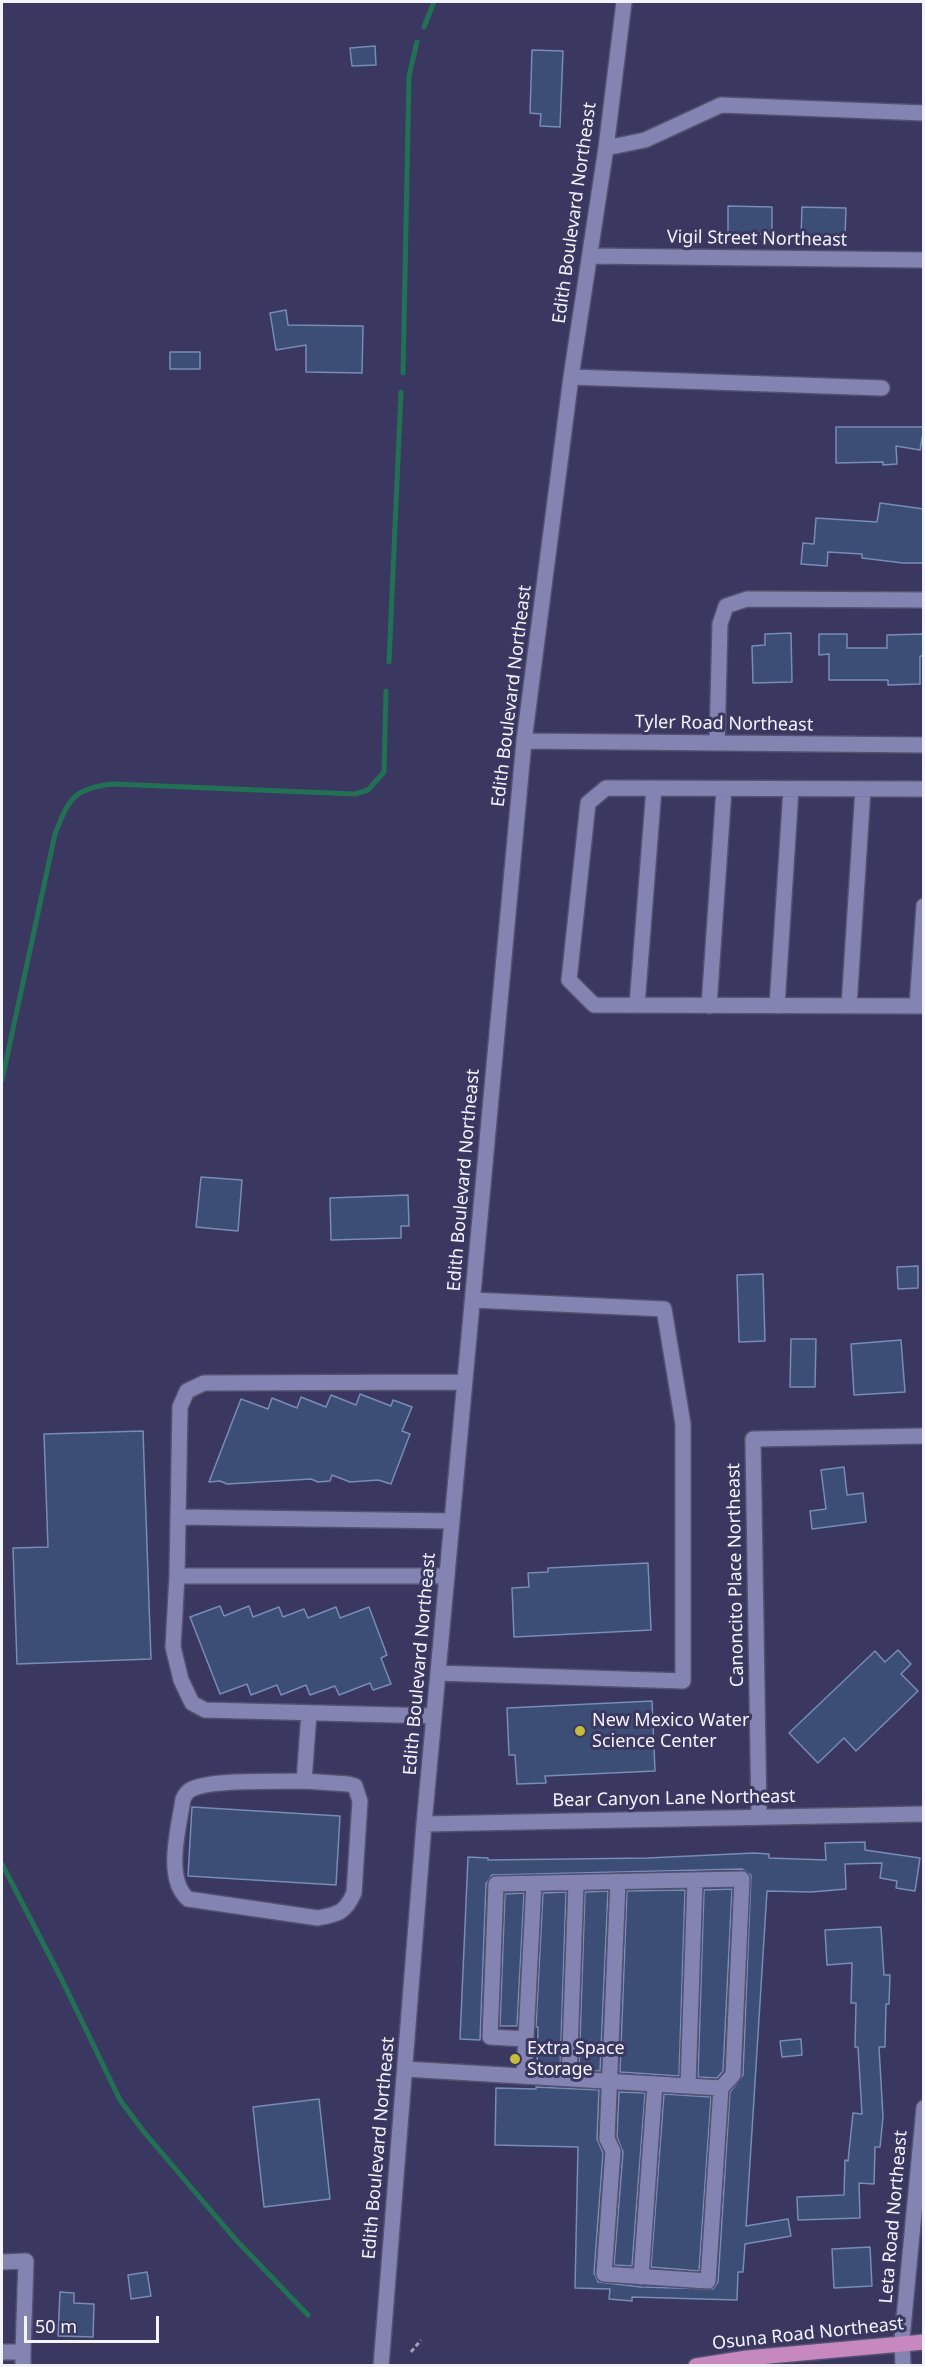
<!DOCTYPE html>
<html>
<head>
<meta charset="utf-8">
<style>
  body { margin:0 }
  #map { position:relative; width:925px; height:2367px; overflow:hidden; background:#3a3860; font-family:"Noto Sans",sans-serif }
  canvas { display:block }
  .frame { position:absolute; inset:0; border:3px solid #f3f3fd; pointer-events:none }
  .scale { position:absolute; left:24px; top:2316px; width:135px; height:27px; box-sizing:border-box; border:3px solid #f3f3fd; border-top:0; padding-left:8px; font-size:18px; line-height:21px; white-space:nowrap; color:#f3f3fd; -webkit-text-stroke:4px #3a3860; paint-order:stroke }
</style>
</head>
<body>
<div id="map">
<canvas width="925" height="2367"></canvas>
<div class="frame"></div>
<div class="scale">50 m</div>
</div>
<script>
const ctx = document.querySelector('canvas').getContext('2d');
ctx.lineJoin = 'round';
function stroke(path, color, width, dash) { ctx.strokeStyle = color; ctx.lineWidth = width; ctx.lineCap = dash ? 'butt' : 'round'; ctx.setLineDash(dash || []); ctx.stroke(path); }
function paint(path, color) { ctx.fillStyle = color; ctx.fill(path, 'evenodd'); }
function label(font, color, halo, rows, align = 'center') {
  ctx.font = font + ' "Noto Sans",sans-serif'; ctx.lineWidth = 6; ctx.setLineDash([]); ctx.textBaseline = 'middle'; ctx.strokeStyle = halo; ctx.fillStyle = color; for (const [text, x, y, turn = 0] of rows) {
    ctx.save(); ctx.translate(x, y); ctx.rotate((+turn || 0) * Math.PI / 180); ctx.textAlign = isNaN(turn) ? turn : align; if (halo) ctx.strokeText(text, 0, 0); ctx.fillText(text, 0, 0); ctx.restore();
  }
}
const stream = new Path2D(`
  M424 27 434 2
  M403 373 409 76 417 42
  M389 662 401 392
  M2 1080 55 834C69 799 73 788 113 784L355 794 368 790 384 772 386 691
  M2 1864 61 1978 120 2100 144 2132 236 2240 308 2315`);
const building = new Path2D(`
  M375 46 376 65 352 66 350 48Z
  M532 50 563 51 560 127 540 126 541 114 530 113Z
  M728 206 772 207V234H728Z
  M802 207 846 208 845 237 801 236Z
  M286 310 288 325 363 326 362 373 306 372V345L276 350 270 313Z
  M170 352H200V369H170Z
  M836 427H924V428L920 450 896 446 897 464 883 465V462L836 463Z
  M880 503 924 509V563H903L862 558V554L828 552 827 566 801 564 803 543 814 544 816 518 877 522Z
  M791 633 792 682 753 683 752 646 765 645V634Z
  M819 634H847V648H887V635L924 634V656H920V684L888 685V680H829V654L819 655Z
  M201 1177 242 1180 238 1231 196 1227Z
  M408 1195 409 1226H401V1238L331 1240 330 1198Z
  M918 1266V1288L898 1289 897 1267Z
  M763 1274 765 1341 739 1342 737 1275Z
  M791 1339H816L815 1387H790Z
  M901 1340 905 1392 854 1395 851 1344Z
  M360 1394 391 1406 393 1400 412 1407 402 1431 410 1434 391 1484 378 1480 350 1482 332 1475 330 1481 318 1482 311 1479 227 1484 220 1481 209 1482 241 1399 268 1409 272 1398 297 1408 301 1397 326 1407 331 1395 356 1405Z
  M143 1431 151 1659 17 1664 13 1548 48 1547 44 1434Z
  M844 1467 847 1495 863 1493 866 1522 812 1529 810 1511 826 1509 821 1470Z
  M648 1563 651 1630 514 1637 512 1588 529 1587 528 1573 548 1572V1568Z
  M220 1606 224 1616 249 1606 253 1617 279 1607 283 1617 304 1609 308 1618 336 1607 340 1618 369 1607 387 1655 381 1658 391 1684 373 1690 370 1683 339 1695 335 1686 310 1695 306 1685 281 1695 277 1685 251 1695 247 1684 220 1694 190 1617Z
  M898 1650 911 1664 901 1674 918 1691 856 1751 844 1738 818 1763 789 1733 875 1651 885 1662Z
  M652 1701 655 1771 545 1776 546 1783 517 1784 515 1755H509L507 1708Z
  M192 1807 340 1816 336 1885 188 1876Z
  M865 1842V1850L920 1858 915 1891 896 1888 897 1881 880 1878 882 1863 845 1864 846 1889 811 1892 767 1891 746 2226 788 2219 791 2236 745 2244 743 2272H738L737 2300 632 2297V2301L609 2299 610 2289 575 2288 578 2147 495 2145 496 2088 536 2089V2087L599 2090 597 2139 603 2153 594 2273 598 2282 641 2287 713 2289 718 2282 730 2092 743 2075 751 1875 742 1869 492 1875 486 1884 480 2040 460 2039 468 1857 488 1858V1860L648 1858 754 1853 769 1854V1858L826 1860 825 1843Z
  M732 1889 723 2071 717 2078 698 2077 704 1890Z
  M685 1890 679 2076 620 2072 627 1891Z
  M608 1891 600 2071 579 2070 585 1892Z
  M566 1892 560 2069 537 2067 538 2027H536L543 1893Z
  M524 1893 517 2026H500L505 1894Z
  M881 1927 884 1975H890L889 2004H886L885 2047H879L883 2117 880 2147H875L874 2184 859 2183 860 2218 798 2220 797 2197 844 2195 845 2160 848 2161 853 2113 862 2114 858 2047H855L856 2003H851L852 1963 827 1965 825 1930Z
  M801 2039 802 2055 782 2057 780 2041Z
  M619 2092 645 2093 632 2266 614 2265 623 2152 617 2137Z
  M664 2094 711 2097 699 2271 651 2267Z
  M319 2099 330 2199 264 2207 253 2107Z
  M870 2247 872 2286 834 2288 832 2249Z
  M147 2272 151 2296 131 2299 128 2275Z
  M60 2292 74 2293V2303L94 2304 93 2337 58 2336Z`);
const path = new Path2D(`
  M411 2352 421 2340`);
const minor = new Path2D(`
  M606 148 645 140 721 105 924 113
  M590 256 924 260
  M571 377 882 388
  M524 741 924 745
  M717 743 720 624 726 606 747 599 924 600
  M924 789 606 788 588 803 569 980 594 1005 924 1006
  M637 1005 654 788
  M709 1006 724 789
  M777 1006 791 789
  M849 1006 863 789
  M917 1006 924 906
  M178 1517 452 1521
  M177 1576H447
  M438 1673 683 1681V1424L664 1309 473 1300
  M434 1716 205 1710 192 1703 181 1680 173 1647 177 1576 180 1407 187 1391 204 1383 465 1382
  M304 1781C277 1782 214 1779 192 1789 187 1791 185 1795 183 1799 179 1828 164 1878 188 1899L318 1918C338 1914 345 1913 354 1893L360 1801 355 1786 348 1784 304 1781 309 1713
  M759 1817 753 1439 924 1436
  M424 1824 924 1814
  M526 2039 490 2037 496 1884 742 1879 733 2075 721 2088 708 2281 604 2274 613 2151 607 2139 618 1882
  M405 2069 721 2088
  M524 2076 534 1883
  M569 2079 576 1883
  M688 2086 695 1880
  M2 2262 26 2261 23 2352
  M641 2277 655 2084
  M2 2352H23V2366
  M381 2366 424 1824 524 741 571 377 606 148 624 2
  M903 2366 902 2339 924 2108`);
const major = new Path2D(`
  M696 2366 747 2358 924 2342`);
const markers = [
  [580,1731,6,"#c6bc3c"],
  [515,2059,6,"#c6bc3c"]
];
const streetNames = [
  ["Edith Boulevard Northeast",575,213,-82],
  ["Vigil Street Northeast",757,239,1],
  ["Edith Boulevard Northeast",512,696,-83],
  ["Tyler Road Northeast",724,724,1],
  ["Edith Boulevard Northeast",464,1180,-85],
  ["Canoncito Place Northeast",736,1575,-91],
  ["Edith Boulevard Northeast",420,1664,-85],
  ["Bear Canyon Lane Northeast",674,1799,-1],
  ["Edith Boulevard Northeast",379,2148,-85],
  ["Leta Road Northeast",894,2217,-85],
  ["Osuna Road Northeast",808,2334,-6]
];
const poiNames = [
  ["New Mexico Water",592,1721],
  ["Science Center",592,1742],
  ["Extra Space",527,2049],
  ["Storage",527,2070]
];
stroke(stream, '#227154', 5);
paint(building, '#3c4e75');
stroke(building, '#778cb7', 1.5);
stroke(minor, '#535170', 18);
stroke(major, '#535170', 18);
stroke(path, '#9f9eb5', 3, [4.5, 3]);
stroke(minor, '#8484b2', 15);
stroke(major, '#c787bf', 15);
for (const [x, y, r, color] of markers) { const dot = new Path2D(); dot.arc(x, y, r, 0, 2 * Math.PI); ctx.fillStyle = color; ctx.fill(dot); stroke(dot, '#3a3860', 2); }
label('18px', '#f3f3fd', '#3a3860', streetNames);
label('18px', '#f3f3fd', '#3a3860', poiNames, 'left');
</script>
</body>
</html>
